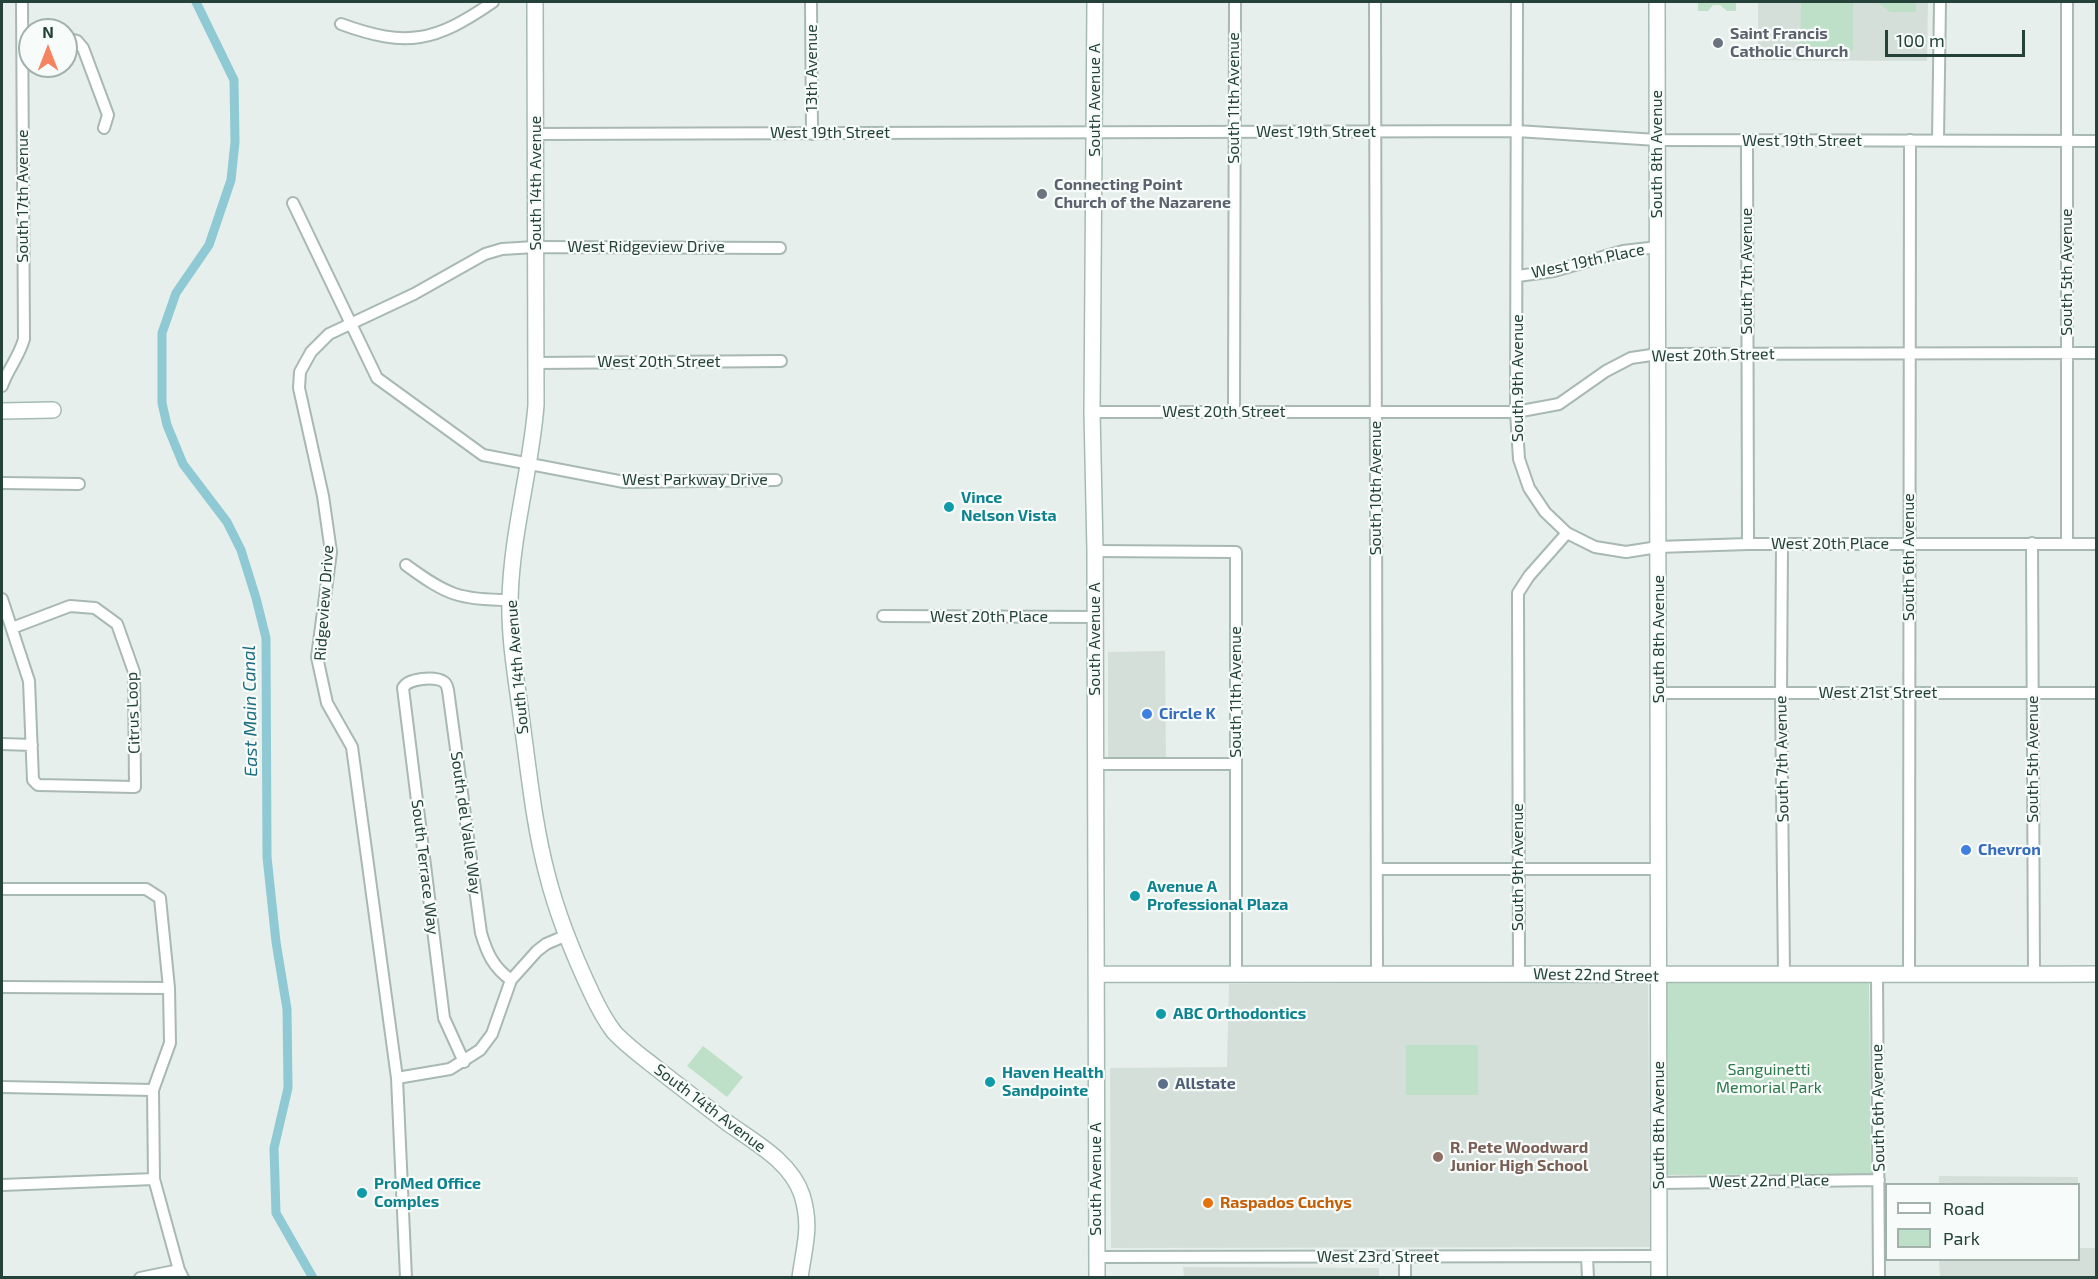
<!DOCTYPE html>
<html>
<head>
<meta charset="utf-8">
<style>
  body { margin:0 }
  #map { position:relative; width:2098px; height:1279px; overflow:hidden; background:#e6efeb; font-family:"Exo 2",sans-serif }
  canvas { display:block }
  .frame { position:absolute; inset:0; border:3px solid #24423a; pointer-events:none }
  .legend { position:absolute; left:1885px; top:1183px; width:195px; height:78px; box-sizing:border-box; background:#f7fbf9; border:2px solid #a3b1ad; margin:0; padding:8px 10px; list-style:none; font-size:18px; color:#24423a }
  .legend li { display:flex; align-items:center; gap:12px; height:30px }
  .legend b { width:30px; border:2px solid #a3b1ad }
  .north { position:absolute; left:18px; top:18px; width:60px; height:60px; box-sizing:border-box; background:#f7fbf9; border:2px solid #a3b1ad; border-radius:50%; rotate:0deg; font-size:16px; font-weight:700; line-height:24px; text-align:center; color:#24423a }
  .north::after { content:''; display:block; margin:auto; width:21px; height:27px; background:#f4845f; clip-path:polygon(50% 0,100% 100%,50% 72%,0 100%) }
  .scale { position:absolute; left:1885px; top:30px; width:140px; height:27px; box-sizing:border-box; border:3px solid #24423a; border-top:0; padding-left:8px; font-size:18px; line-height:21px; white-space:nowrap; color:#24423a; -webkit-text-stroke:4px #f7fbf9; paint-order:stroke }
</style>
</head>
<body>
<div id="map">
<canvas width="2098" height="1279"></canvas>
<div class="frame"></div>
<ul class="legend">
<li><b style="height:8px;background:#fff"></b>Road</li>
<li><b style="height:16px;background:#bfe0c8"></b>Park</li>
</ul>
<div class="north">N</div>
<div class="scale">100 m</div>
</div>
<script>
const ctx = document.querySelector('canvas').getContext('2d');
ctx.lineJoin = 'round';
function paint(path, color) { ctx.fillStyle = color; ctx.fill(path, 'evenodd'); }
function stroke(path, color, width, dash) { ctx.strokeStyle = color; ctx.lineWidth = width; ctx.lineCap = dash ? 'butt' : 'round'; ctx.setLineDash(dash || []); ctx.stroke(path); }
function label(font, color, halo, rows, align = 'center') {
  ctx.font = font + ' "Exo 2",sans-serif'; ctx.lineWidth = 4.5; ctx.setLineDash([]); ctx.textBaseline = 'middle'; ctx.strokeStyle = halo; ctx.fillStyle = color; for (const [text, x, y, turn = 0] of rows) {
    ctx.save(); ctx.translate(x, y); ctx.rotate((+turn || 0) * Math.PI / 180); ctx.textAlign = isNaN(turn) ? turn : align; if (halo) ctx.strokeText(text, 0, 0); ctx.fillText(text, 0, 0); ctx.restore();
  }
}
const built = new Path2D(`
  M1758 2H1928L1927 61 1758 60Z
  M1165 651 1166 764H1108V652Z
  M1648 983 1650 1247 1111 1248 1110 1068 1227 1067 1229 984Z
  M1939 1176 2078 1177V1184H1939Z
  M2079 1248H2096V1277H1940L1939 1260H2078Z
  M1183 1267 1379 1268V1277H1184Z`);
const green = new Path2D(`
  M1698 2H1736V11H1727L1720 5H1713L1708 11H1698Z
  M1801 2H1853V51H1800Z
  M1877 2H1916V12H1890Z
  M1869 982 1871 1174 1668 1175 1667 983Z
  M1406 1045H1478V1095H1406Z
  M703 1046 743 1077 727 1097 687 1066Z`);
const canal = new Path2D(`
  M196 2 234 80 235 142 231 180 209 245 176 293 162 333V403L167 425 183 464 227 522 241 550 256 598 266 638 267 857 276 942 287 1009 288 1088 274 1148 276 1213 313 1278`);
const street = new Path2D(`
  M811 2 812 134
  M1375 2 1377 975
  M1517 2 1516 412 1519 459 1529 488 1545 512 1567 533 1595 547 1626 552 1658 547 1748 544H2096
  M341 24C407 48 435 42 493 2
  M66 38 77 41 83 48 108 115 104 128
  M535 134 1517 131 1657 140 2096 141
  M1938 140 1940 2
  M1747 141 1748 544
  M293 203 377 378 483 455 624 482 776 480
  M1518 276 1554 271 1623 251 1658 247
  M537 363 781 361
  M2 386C8 369 19 357 24 339L22 2
  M1234 411 1235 2
  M1092 412H1516L1559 404 1606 371 1631 358 1658 354 2096 353
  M2 483 79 484
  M2032 543 2034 974
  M2067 543V2
  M1782 545 1781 694 1784 974
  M1095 551 1236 552V974
  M406 565C447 595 459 600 510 600
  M2 599 29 681 33 780 38 785 135 787 134 672 117 624 95 608 70 606 12 628
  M883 616 1094 617
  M1659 693H2096
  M2 744 32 745
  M1096 764H1236
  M1378 869H1659
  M3 889H146L160 898 169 988 170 1043 153 1090 154 1179 179 1270 183 1278
  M1909 973 1910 140
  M1519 974 1518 593 1529 576 1567 533
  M1877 975 1879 1278
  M2 987 169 988
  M464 1062 444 1018 403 688C408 678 435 676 444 682 447 684 447 687 448 690L481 933C487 953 493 967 511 980
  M397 1078 450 1069 480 1050 492 1034 511 980 537 951 546 944 567 935
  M2 1087 153 1090
  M1659 1183 1879 1180
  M2 1185 154 1179
  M1097 1257 1659 1256
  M1587 1257 1588 1278
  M140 1278 179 1270
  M406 1278 397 1078 352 747 327 703 317 657 331 552 323 496 299 388 300 372 311 352 329 334 414 294 485 254 502 249 535 247 780 248
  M1405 1278V1257`);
const secondary = new Path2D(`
  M535 2 536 405C531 470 511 535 510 601 509 641 517 683 522 723 529 773 534 825 547 874 557 914 574 956 592 994 598 1007 605 1020 614 1032 626 1045 641 1056 655 1067 679 1086 704 1105 729 1124 756 1143 791 1162 802 1195 812 1228 804 1246 800 1278
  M1095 2 1092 412 1095 551 1097 1278
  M1657 2 1659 1278
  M2 411 53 410
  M1096 974C1430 974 1763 977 2096 974`);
const markers = [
  [1718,43,6,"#6b7280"],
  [1042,194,6,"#6b7280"],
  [949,507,6,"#0f9aa8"],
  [1147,714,6,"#3f7fe0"],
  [1966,850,6,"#3f7fe0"],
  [1135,896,6,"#0f9aa8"],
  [1161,1014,6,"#0f9aa8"],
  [990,1082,6,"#0f9aa8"],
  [1163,1084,6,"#5c6f8a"],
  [1438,1157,6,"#8d6e63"],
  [362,1193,6,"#0f9aa8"],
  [1208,1203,6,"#e8710a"]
];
const worshipNames = [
  ["Saint Francis",1730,34],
  ["Catholic Church",1730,52],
  ["Connecting Point",1054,185],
  ["Church of the Nazarene",1054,203]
];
const streetNames = [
  ["13th Avenue",812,68,-90],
  ["South 11th Avenue",1234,98,-90],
  ["South Avenue A",1095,100,-90],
  ["West 19th Street",1316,132],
  ["West 19th Street",830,133],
  ["West 19th Street",1802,141],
  ["South 8th Avenue",1657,154,-90],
  ["South 14th Avenue",536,183,-90],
  ["South 17th Avenue",23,196,-90],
  ["West Ridgeview Drive",646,247],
  ["West 19th Place",1588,261,-12],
  ["South 7th Avenue",1747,271,-90],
  ["South 5th Avenue",2067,272,-90],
  ["West 20th Street",1713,355,-1],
  ["West 20th Street",659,362],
  ["South 9th Avenue",1518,378,-90],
  ["West 20th Street",1224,412],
  ["West Parkway Drive",695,480],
  ["South 10th Avenue",1376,488,-90],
  ["West 20th Place",1830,544],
  ["South 6th Avenue",1909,557,-90],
  ["Ridgeview Drive",324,603,-86],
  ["West 20th Place",989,617],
  ["South Avenue A",1095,639,-90],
  ["South 8th Avenue",1659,639,-90],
  ["South 14th Avenue",517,667,-95],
  ["South 11th Avenue",1236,692,-90],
  ["West 21st Street",1878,693],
  ["Citrus Loop",133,713,-92],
  ["South 7th Avenue",1782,759,-91],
  ["South 5th Avenue",2033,759,-90],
  ["South del Valle Way",466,823,82],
  ["South Terrace Way",425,867,83],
  ["South 9th Avenue",1518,867,-90],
  ["West 22nd Street",1596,975,1],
  ["South 14th Avenue",710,1108,37],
  ["South 6th Avenue",1878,1108,-91],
  ["South 8th Avenue",1659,1125,-90],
  ["South Avenue A",1096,1179,-90],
  ["West 22nd Place",1769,1181,-1],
  ["West 23rd Street",1378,1257]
];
const cultureNames = [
  ["Vince",961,498],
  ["Nelson Vista",961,516],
  ["Avenue A",1147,887],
  ["Professional Plaza",1147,905],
  ["ABC Orthodontics",1173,1014],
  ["Haven Health",1002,1073],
  ["Sandpointe",1002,1091],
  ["ProMed Office",374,1184],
  ["Comples",374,1202]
];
const shopNames = [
  ["Circle K",1159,714],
  ["Chevron",1978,850]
];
const parkNames = [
  ["Sanguinetti",1769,1070],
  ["Memorial Park",1769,1088]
];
const serviceNames = [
  ["Allstate",1175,1084]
];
const educationNames = [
  ["R. Pete Woodward",1450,1148],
  ["Junior High School",1450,1166]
];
const foodNames = [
  ["Raspados Cuchys",1220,1203]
];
const waterNames = [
  ["East Main Canal",250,711,-91]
];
paint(built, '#d4dfda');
paint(green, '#bfe0c8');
stroke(canal, '#8ec9d4', 9);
stroke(street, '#a8b8b2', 14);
stroke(secondary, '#a4bbb3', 18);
stroke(street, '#fff', 10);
stroke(secondary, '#fff', 15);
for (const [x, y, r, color] of markers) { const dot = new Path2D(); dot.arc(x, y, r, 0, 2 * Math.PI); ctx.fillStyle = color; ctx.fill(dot); stroke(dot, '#f7fbf9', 2); }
label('bold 16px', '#5b616d', '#f7fbf9', worshipNames, 'left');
label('16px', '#24423a', '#f7fbf9', streetNames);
label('bold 16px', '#0d838f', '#f7fbf9', cultureNames, 'left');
label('bold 16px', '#366cbe', '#f7fbf9', shopNames, 'left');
label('16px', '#2d7a4b', '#f7fbf9', parkNames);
label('bold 16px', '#4e5e75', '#f7fbf9', serviceNames, 'left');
label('bold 16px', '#785e54', '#f7fbf9', educationNames, 'left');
label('bold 16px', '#c56008', '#f7fbf9', foodNames, 'left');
label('italic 18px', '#1c6f80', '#f7fbf9', waterNames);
</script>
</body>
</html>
